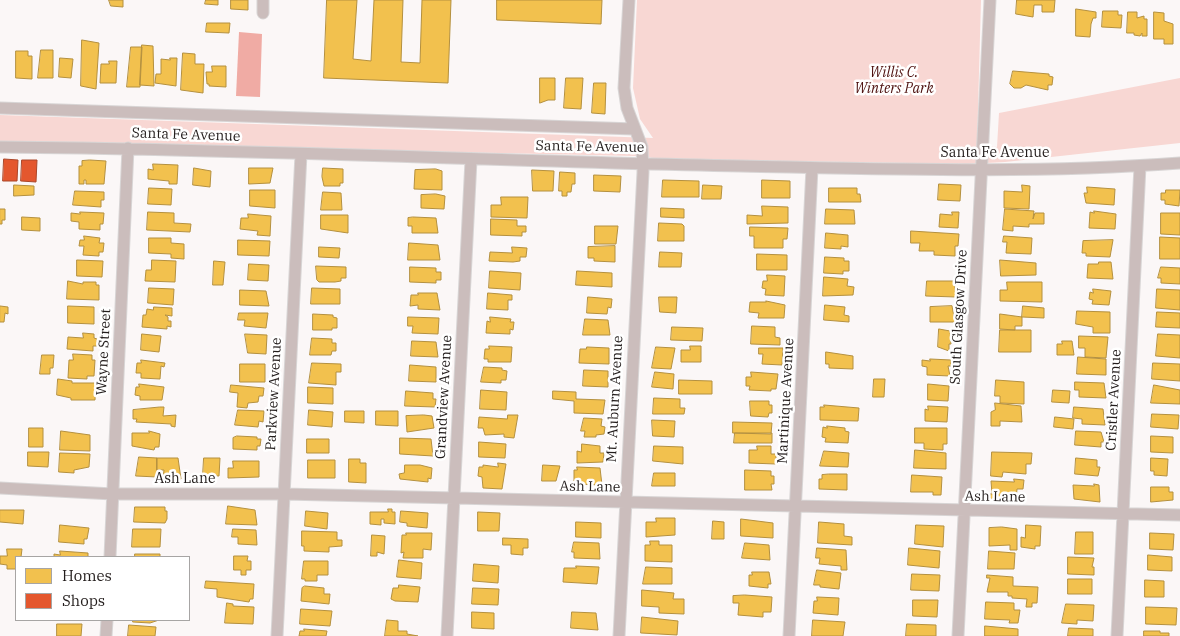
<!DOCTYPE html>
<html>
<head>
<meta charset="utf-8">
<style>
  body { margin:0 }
  #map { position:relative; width:1180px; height:636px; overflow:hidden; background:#fbf7f7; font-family:"IBM Plex Serif",serif }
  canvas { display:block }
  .legend { position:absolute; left:15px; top:556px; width:175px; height:65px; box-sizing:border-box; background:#fff; border:1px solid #a7a5a4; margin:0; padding:6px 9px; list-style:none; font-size:15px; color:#231d1c }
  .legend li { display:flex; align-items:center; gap:10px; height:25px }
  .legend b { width:25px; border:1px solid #a7a5a4 }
</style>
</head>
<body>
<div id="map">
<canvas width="1180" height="636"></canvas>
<ul class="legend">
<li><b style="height:14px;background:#f2c14e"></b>Homes</li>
<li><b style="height:14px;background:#e4572e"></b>Shops</li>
</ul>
</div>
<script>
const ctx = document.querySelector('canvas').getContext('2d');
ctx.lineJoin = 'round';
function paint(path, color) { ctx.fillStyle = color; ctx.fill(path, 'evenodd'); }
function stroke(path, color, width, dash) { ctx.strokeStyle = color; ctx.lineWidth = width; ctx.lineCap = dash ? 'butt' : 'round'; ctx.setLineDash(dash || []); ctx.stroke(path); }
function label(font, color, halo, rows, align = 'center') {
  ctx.font = font + ' "IBM Plex Serif",serif'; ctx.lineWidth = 5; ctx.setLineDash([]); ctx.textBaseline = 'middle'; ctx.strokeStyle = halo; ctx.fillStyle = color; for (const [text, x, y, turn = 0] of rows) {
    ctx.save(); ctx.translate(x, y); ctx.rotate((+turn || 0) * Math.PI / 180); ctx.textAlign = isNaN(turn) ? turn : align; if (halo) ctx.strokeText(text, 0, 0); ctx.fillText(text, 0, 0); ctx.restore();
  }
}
const green = new Path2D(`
  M637 0H981L977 145 997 147 999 113 1180 78V143L1005 162 968 164 663 159 635 156 0 142V115L653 138 640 119 633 88Z`);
const water = new Path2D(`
  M239 32 262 34 260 97 236 96Z`);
const homes = new Path2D(`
  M109 0H123V7L111 6Z
  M206 0H218V5L205 4Z
  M231 0H248V10L231 9Z
  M327 0H357L353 59 371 61 374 0H403L401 62 420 63 422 0H451L448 83 324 78Z
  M497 0H602L601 24 497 20Z
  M1017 0H1055L1054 12H1042V5H1034L1033 17 1016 14Z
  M1076 9 1096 12V18H1093L1091 24 1090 37 1076 36Z
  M1103 11H1118V15H1122L1121 28 1102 27Z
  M1128 12H1137V18L1144 16V19H1147V36H1142V33L1140 36 1134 35V33H1127Z
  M1154 12 1164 13V21L1173 24V44H1164V39H1154Z
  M207 23H230L229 33 206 32Z
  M82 40 99 43 96 89 81 86Z
  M142 45 153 46 154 86 140 85Z
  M131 47H142L140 87H127Z
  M41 50H53V78H38Z
  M16 51H28V56H32V79L16 78Z
  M183 53 195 54V64H204L203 93 181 90Z
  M60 58 73 59 71 78 59 77Z
  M170 58H177L176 86 155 83 156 74H161V59L170 60Z
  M109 61H117L116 83H100L101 64H109Z
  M212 66H226V87L209 86V84H207L206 72H212Z
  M1013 71 1049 74V76L1053 77 1052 85H1048V90L1026 85 1021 88H1014L1010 84Z
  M540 78H555V100H548L540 103Z
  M566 78H583L581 109 564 108Z
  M594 83H606L605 114 592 113Z
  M90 160 106 161 104 184H86V180H84V184H79V166H82V161Z
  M153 164 178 165 177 184H169V181L148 179V169L153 170Z
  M194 168 211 171 210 187 193 185Z
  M249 168H273L270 183 249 184Z
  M323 168 343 169V183H340V186H324L322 177Z
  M436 169 442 171V190L414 189 415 170Z
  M532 170 554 171 553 191H533Z
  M560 172 575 173V184H572L571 192H567V196H562V191H559Z
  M594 175 621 176 620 192 594 191Z
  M663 180 699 181V197H662Z
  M762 180 790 181V198H762Z
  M939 184 961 185 960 201 938 200Z
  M14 185 34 186V195L14 196Z
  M703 185 722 186 721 199H702Z
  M1022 185 1030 186 1029 209 1004 208V191L1022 192Z
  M1087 187 1115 189 1114 205 1086 203 1084 193H1087Z
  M149 188 172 189 171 205 148 204Z
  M829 188H857V194H860L861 202H829Z
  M250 190H275V208L250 206Z
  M1166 190H1180L1179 206 1165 204V200H1161V193H1165Z
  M75 191 104 192V200H101V207L73 205Z
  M323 192 341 193 342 210H321Z
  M436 194 445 196 444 209 421 208V195Z
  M501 197H528L527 218 491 217V205H501Z
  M762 206 788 207V223L747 224V215L762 216Z
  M661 208 684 209V218L661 217Z
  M0 209H5V220H2V224H0Z
  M826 209 854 210 855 224H825Z
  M1005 209 1034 211 1033 219 1035 213H1044V224H1029V227L1013 226V231L1003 230Z
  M1094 211 1116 214 1115 229 1089 228 1090 212 1094 213Z
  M80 212 104 213 103 224H100V230L79 229V222L71 221V213L80 214Z
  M148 212 174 213V223L191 224 190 232 147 230Z
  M952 212H959L958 228 939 227 940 214 952 215Z
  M1161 213H1180V235L1161 234Z
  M248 214 271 216 270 236 257 235 258 231 240 229 241 218H248Z
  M321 215H348V233L321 229Z
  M22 217 40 218V231L22 230Z
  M413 217 436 218 438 233H412V226H408V218Z
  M491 219 517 220V226H526V232H522V236L491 235Z
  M659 223 682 224 684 226V241H658Z
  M595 226H618L616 244H595Z
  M750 227 788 228 787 239H783V248H754V236H750Z
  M911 231 959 234 958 246H955V256L934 255V251H919L920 243H911Z
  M826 233 848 235V247L841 246V249L825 248Z
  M84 236 100 238 99 243H104L103 252H99V256L83 255 84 246H79L80 240H84Z
  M1004 236 1032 238 1031 254 1006 253 1007 242H1003Z
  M1160 237 1180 238V259H1160Z
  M149 238H171V243L184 244V259L171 258V254L149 253Z
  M238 240 270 241 269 256 238 255Z
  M1113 240 1110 257 1086 256V253H1082L1083 241Z
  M409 243 438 245 440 260H408Z
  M615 246V262L594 261V258H588V247Z
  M319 247 340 248 339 258 319 257Z
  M512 247 527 248 526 257H520V261L513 262 489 261 490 252 512 253Z
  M660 252 682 253 681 267H659Z
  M757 254 787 255V270H757Z
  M825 257 844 258V261H849V271H843V274L824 273Z
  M77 260 103 261 102 277 77 276Z
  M152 260 176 261 175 282 145 281 146 270H151Z
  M1000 260 1036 263V275L1001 276Z
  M214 261 225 262 223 285H213Z
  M1099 262H1111L1113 279 1087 278 1088 264H1098Z
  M249 264 269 265 268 281 248 280Z
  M316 266 346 267V278H341V281L335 282H319L317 280Z
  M410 267 436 268V272H441V280H436V283L410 282Z
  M1161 267 1180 268V284L1161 283V278H1158Z
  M490 271 521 273 520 290 489 288Z
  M577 271 612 273V287L576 285Z
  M767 275 785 276 784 296 765 295 766 289 762 288 763 281H767Z
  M824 277 848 279 847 286 854 287 853 295 823 296Z
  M68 281 83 284V282H96V285H99V300L67 299Z
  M927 281H954L956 297 926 296Z
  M1007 282H1042V302L1000 301V290H1007Z
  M149 288 174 289 173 305 148 303Z
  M312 288 340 289V304H311Z
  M1093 289 1111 291 1109 305 1092 304 1093 300 1089 299 1090 292 1093 293Z
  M1157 289 1180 290V310L1156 308Z
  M240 290 266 291 269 306 240 305Z
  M418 293H437L440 310 418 309V305L410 306 411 295H418Z
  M488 293 512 295V300H508V310L487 309Z
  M588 297 612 299 611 308 608 307 607 314 587 313Z
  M659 297H677L676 313 660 312Z
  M766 301 785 305 784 318H758L759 313 749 312 750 302H766Z
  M825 305 845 307 844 315 849 316V322L824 320Z
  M0 306 8 307V314L5 313 4 322H0Z
  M68 306 94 307V324L68 323Z
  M952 306 955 322H930V307Z
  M1023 306 1044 308V318L1022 317Z
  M154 307 172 308V316L165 315 168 317V321H171V327L167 326V329L142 327 143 315H146L147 309 153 310Z
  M1077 311 1110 312V333H1093V327L1076 324Z
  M1157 312 1180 313V328L1156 327Z
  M239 313H268L266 328 244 326 245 320H238Z
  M313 314 333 315V317L337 318V328H332V330H313Z
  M1000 314 1022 317V326H1015V330L1000 329Z
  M408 317 439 318 438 334 412 333 413 326H408Z
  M490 317 511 319 510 322H514L513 330 510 329V334L486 333 487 321 490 322Z
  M585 319 608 320 610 335H583Z
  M752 326 775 327V337L780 338V345L751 344Z
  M672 327 703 328 702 341 671 340Z
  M939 329 950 331 951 344H949V351L938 347Z
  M1000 330H1031V352H999Z
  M83 333 94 334V338L97 339V346H93V351L67 349 68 337 83 338Z
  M142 334 161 336 159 352 141 350Z
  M245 334 267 335 266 354 248 353Z
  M1158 334 1180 335V358L1156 356Z
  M1079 336 1108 337 1106 358 1085 357V348H1079Z
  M312 338 332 339V343H336V351H332L331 355H310Z
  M412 341 436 342 438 357 411 356Z
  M1062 341H1072L1074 355H1057V344H1062Z
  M489 346 512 347 511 362H488V359H484L485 349H489Z
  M690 346H701V362H681V350H690Z
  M587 347 609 348V364L579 363 580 349H586Z
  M656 347 675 348 671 369 652 368Z
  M759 348H783L782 365 762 364 763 354H759Z
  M826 352 853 356V369L829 368V364H826Z
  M73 354 92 355V360H95L94 376H87V379L68 378 69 360H73Z
  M42 355H54L53 368H50V374H40Z
  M1078 357 1106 359V375L1077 374Z
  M930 359 951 360V366H948L950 376 927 375V367L922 366V360L930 361Z
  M141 360 165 363 164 367 161 366 160 379 141 378V373H136L137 363H141Z
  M312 363 341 364V372H336V385L309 383Z
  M1153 363 1180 364V381L1152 379Z
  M240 364H265V382H240Z
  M410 365 436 367V382L409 381Z
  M484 367 502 368V370L507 371 506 380H501V383L481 382Z
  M584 370 608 371V387L583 386Z
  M655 372 674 374 673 389 652 387Z
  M751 372 778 374 776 389H771V391L749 390 750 386H746V377H751Z
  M58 379 72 381V383H96L95 400H71V398L57 395Z
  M874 379H885L884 397H873Z
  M679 380 712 381V394H679Z
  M996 380 1024 382V404L1000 403V396H995Z
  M1075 382 1104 383 1106 398 1079 397V390H1075Z
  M139 384 164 387 162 400H140V396L135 395 136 387H139Z
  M928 384 949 386 948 401 928 400Z
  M231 385 264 388 263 396H259L258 402 248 403 247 408 237 407 238 393 230 392Z
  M1154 385 1180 390V404L1151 403Z
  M308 387 333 388V404L308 403Z
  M481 390 507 392 506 410 480 409Z
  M1053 390 1070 391 1069 403 1052 402Z
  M406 391 433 393V399H436L435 407 405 406Z
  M553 391 576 392V399L605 400 603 414 574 413V401L553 399Z
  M654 398 680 399V408H685L684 414H653Z
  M750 401H769V405H772V413H769L768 417 751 416Z
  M995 403 1021 406 1022 422 1000 421V426H991V412L995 410Z
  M824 405 859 408 858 421 820 420V407H824Z
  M928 406 948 407 947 422 925 421V409L928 410Z
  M160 407H164L163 416 176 415 175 427 171 426V424L136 422 137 419H133V410Z
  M1074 407 1103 409 1105 425 1082 424V419L1073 418Z
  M238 410 264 411 263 422 259 421 258 427 235 425Z
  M309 410 333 412 332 427 308 425Z
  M345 411H364V423L345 422Z
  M376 411H398V426L376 425Z
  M1152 414 1179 415 1178 429 1151 427Z
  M424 415 432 416 434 428 407 432 406 416Z
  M508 415H518L514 438 504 437V434L485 435 483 428H478L479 417 507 419Z
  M1055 417 1074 419 1073 429 1054 427Z
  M584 418 602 419 601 426 605 427 604 434 596 435V437H584L585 431H581Z
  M652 420 675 421 674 437 653 436Z
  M733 422 772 423 771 434 733 433Z
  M827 426 845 428V431L849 432 848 443 825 442 826 438 822 437 823 427 827 428Z
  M29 428H43V447H29Z
  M915 428H947V444H943V450L924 449V443H915Z
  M61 431 90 435V451L60 450Z
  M149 431 160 434 159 447H155L154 450 132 446V433H149Z
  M1076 431 1101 432 1104 442H1101V447L1075 445Z
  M735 433H772V443H734Z
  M237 436 257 437V439H261L260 446H257V450L233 449V438Z
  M1151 436 1173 437V453L1151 452Z
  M400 438 431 439 433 456 400 454Z
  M307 439H329V453H307Z
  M479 442 506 444 505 458 479 457Z
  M582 444 600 446V453H604L603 462 577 463V451L581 452Z
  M654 446 683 447V464L653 461Z
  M757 446H771V454H776V464L749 463V450H757Z
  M915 450 946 453V469L914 468Z
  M824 451 849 453 848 467 820 466Z
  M28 452H49L48 467 28 466Z
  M992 452 1032 453 1031 464H1026V474L1003 472 1002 477 991 476Z
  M60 453 90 454 89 467 74 470V473L59 472Z
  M139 457 157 458V477L136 476Z
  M157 458H178L181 479 163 478 164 470H157Z
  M204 458H220L219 476 203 475Z
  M1076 458 1097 460V467H1100L1098 476 1075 474Z
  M1151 458 1168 459 1167 476 1154 475V471H1151Z
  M349 459H360V463H366V483L349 482Z
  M308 460H335V478H308Z
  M233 461H259V477L228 478V468H233Z
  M498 463 506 464 502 489 483 488 482 477 478 476 479 467H483V465L498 467Z
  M405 465H420L432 468 431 479 428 478V482L400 479 399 474 404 473Z
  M543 465 560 466 556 481H542Z
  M577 467 600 468 602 485 574 484V470H577Z
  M745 470 771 471V476H774V484H771L772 490H745Z
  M654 473H675V486H652Z
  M829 474H847V490L819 489V479H822V475Z
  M912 475 942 477 941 495H933V492H911Z
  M1014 479 1024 480 1023 489H1017L1016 500 990 499V494H992L991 481 1014 482Z
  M1094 484 1099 485 1100 502 1074 499 1073 485 1094 486Z
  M1151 487H1169V492H1173V500L1151 502Z
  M228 506 255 510 257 525 226 524Z
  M135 507H165V511H167V519L165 523 134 522Z
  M388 509H392V512H395V524L384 523V519H381V525L370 524V512H388Z
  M0 510H24L23 524 0 522Z
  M306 511 328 513 327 529 305 526Z
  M401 511 428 513 427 528 407 526V523L400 522Z
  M478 512 500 513 499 531H478Z
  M656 518H675V535L646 537V522H656Z
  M741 519 773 523V538L741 536Z
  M713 521 724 522V539H712Z
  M576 522 601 523V538L576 537Z
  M819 522 844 524V536L852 537V545L818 543Z
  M60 525 89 528 87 539H84V544L59 542Z
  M916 525 944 526 943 547 915 544Z
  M1026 525 1041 526 1040 546H1035V549L1021 547V537L1025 538Z
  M1002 527 1017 529V550H1010V545L989 546V528Z
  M133 529H161L160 547H132Z
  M233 529 256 530 257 545 238 544V537H232Z
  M302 531 337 532V540H342V546L329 547V552L304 551V546H302Z
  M1076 532H1093V554H1075Z
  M406 533H432L431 550 423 549V558H403L404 552 401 553 402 535H406Z
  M1150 533 1174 534 1173 550 1150 549Z
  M372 535 385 536 384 554 377 552V556H371Z
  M503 538 528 539V548H523V555L511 554V545H503Z
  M650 541H659V545H672V562L645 561V545H650Z
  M574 542 599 543 600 559 574 558V552H572Z
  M745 543 769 545 770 560 742 558Z
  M817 548 846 550 847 570H841V566L819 564 820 558H816Z
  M909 548 940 551 939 568 908 565Z
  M7 549H22L21 557H16V569H7V565L0 564V556H7Z
  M60 551 88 553V557H54V554L60 555Z
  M989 551 1015 553 1014 569H988Z
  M135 554H160V557H164H135Z
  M1148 555 1172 557V571L1148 570Z
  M234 556H248L247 561H251V570H246V575H241V570H234Z
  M1068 557 1094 558 1092 567H1094V575L1068 574Z
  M399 560 422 563 421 579 397 577Z
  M304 561H328V575H317V581H305V579H302Z
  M474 564 499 566 498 583 473 581Z
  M576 566 599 567 597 584 563 582 564 568H576Z
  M646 567 672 568V584H643Z
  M817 570 841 573 839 589 820 587V585H814Z
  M752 572H769L771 584H768V588L749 586V575H752Z
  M912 574 940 575 939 591 911 590Z
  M987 575 1013 577V586L1038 587 1037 603H1032V607H1026L1027 599 1012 598V596H1008V592H987L990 578H987Z
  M1068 579H1092V594H1068Z
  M1145 580 1164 581V597H1145Z
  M206 581 254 584 253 599H250L249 602 217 597V589L205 588Z
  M399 585 420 587 418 602 395 601 391 599 393 588H398Z
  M305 586 324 588V594H330L329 604 301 601 302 588Z
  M473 588 499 589 498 605 472 604Z
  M642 590 674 593 673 599H684V614L659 613V607L642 606Z
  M745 595 772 597 771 612H763V617L738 615 739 603H733V596Z
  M817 597 839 598 838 615 813 613 814 601H817Z
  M913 600H938L937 617 913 616Z
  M986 602 1014 603V610H1020L1018 623H1009L1010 620 985 619Z
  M227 603 233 604V606L254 607 253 624 225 623Z
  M1066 604 1094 605 1093 621 1077 620V624L1062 623Z
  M1146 607 1177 608 1176 625 1146 624Z
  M301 609 332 611 330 626 300 624Z
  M472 612 494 613V629L472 628Z
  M572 612 596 613 598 630 571 628Z
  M642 617 678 621 677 635 641 633Z
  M133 620H159L150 623 133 622Z
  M387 620 398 621V631H407V634L418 636H385Z
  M813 620 845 622 843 636H812Z
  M57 624H82L81 636H57Z
  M907 624 936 625V636H906Z
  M129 625 156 627 155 636H128Z
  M985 626 1018 629V636H985Z
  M1069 628 1093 629V636H1068Z
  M304 629 327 631 326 636H299L300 631H304Z
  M1144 631H1160V633H1169V636H1144Z`);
const shops = new Path2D(`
  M4 159 18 160 17 181H3Z
  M22 160H37L36 182 21 181Z`);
const minor = new Path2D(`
  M263 13V0
  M0 108 635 129
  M0 147C247 149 494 161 741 166 887 169 1034 174 1180 163
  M0 488 113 494H284L1180 515
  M110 557 128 148
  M106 636 107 620
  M277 636 301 154
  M447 636 471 160
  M619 636 643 172 642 147 627 108 624 88 629 0
  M789 636 812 168
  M958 636 990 0
  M1117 636 1140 166`);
const parkNames = [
  ["Willis C.",894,73],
  ["Winters Park",894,89]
];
const streetNames = [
  ["Santa Fe Avenue",186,135,2],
  ["Santa Fe Avenue",590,147,1],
  ["Santa Fe Avenue",995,153],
  ["South Glasgow Drive",959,317,-87],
  ["Wayne Street",104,352,-87],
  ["Parkview Avenue",274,394,-87],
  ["Grandview Avenue",444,397,-87],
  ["Mt. Auburn Avenue",615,399,-87],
  ["Cristler Avenue",1114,400,-87],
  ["Martinique Avenue",786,401,-87],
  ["Ash Lane",185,479],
  ["Ash Lane",590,487,1],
  ["Ash Lane",995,497,1]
];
paint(green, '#f8d7d3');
paint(water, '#f0aba4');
paint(homes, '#f2c14e');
stroke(homes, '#b4903f', 1);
paint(shops, '#e4572e');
stroke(shops, '#aa4629', 1);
stroke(minor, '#d8d5d5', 13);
stroke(minor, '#cbbdbc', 11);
label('italic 14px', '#4e110f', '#fff', parkNames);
label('14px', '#231d1c', '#fff', streetNames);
</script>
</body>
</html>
